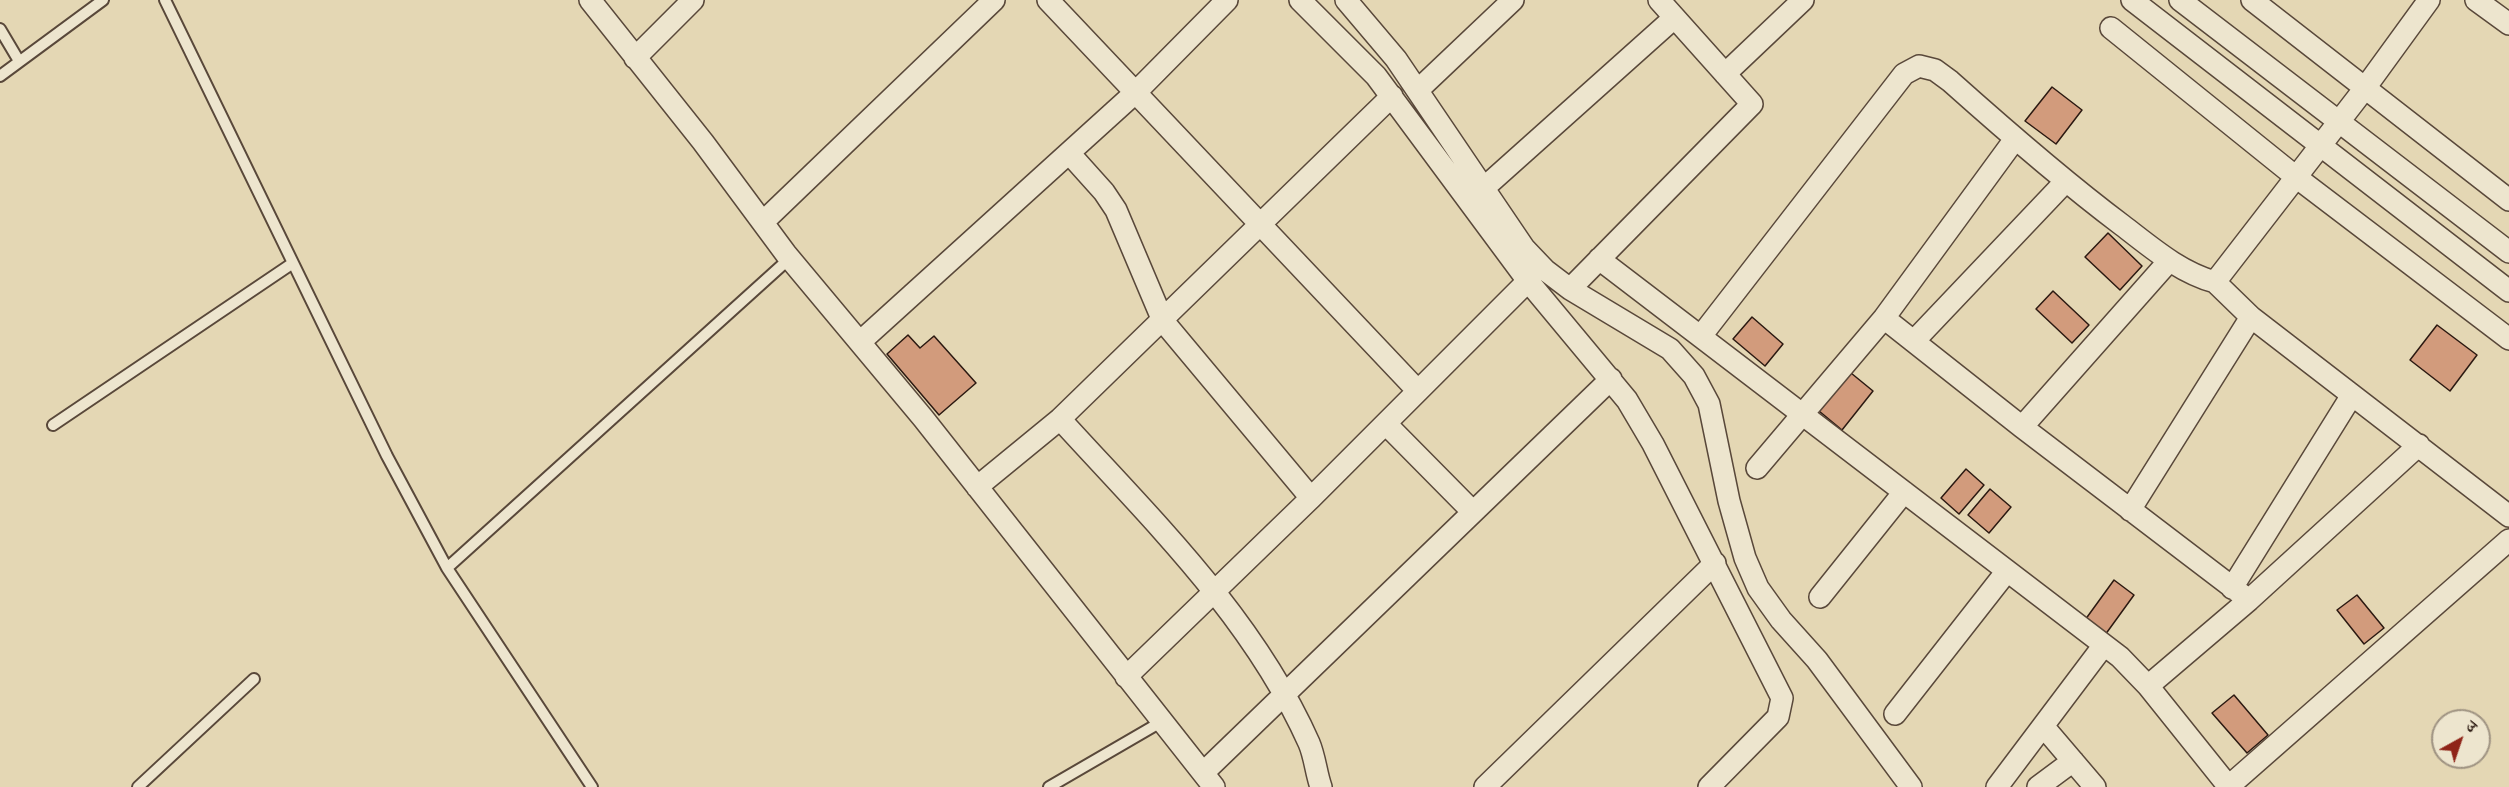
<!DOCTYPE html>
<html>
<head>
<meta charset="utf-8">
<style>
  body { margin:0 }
  #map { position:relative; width:2509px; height:787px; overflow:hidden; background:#e4d7b4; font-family:"IM FELL Great Primer","Noto Serif Devanagari",serif }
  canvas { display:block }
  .north { position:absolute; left:2431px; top:709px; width:60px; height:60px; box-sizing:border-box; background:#ede5ce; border:2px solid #9f9382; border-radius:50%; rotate:40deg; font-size:16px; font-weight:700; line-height:24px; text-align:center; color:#2b1911 }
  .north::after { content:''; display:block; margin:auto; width:21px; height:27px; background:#8f2418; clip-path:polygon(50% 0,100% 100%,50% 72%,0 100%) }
</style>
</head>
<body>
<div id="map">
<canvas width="2509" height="787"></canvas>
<div class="north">उ</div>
</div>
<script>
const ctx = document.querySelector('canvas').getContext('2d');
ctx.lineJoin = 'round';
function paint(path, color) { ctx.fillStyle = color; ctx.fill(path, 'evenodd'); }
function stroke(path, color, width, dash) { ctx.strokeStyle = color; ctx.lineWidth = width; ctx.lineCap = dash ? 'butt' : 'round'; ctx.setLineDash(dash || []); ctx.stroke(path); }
const building = new Path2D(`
  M2052 87 2082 110 2056 144 2025 121Z
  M2108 233 2142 266 2120 290 2085 257Z
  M2053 291 2089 325 2072 343 2036 309Z
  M1752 317 1783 344 1765 366 1733 339Z
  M2437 325 2477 355 2450 391 2410 360Z
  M908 335 920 348 934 336 976 383 939 415 887 354Z
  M1851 373 1873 391 1842 430 1819 411Z
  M1966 469 1984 485 1959 514 1941 498Z
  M1990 489 2011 507 1989 533 1968 515Z
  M2114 580 2134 595 2105 635 2085 620Z
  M2357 595 2384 628 2364 644 2337 610Z
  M2234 695 2268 735 2247 753 2212 713Z`);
const service = new Path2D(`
  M165 0 387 456 447 568 592 787
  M0 29 19 61
  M0 76 103 0
  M53 425 293 263
  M447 568 790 258
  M138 787 254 679
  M1049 787 1161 722`);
const minor = new Path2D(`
  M590 0 703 142 786 254 923 418 1214 787
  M1048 0 1418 391
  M1300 0 1376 76 1528 281 1627 400 1653 444 1782 698 1778 717 1709 787
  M1346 0 1396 59 1524 248 1545 270 1570 289 1670 349 1694 376 1709 404 1729 501 1745 558 1758 588 1781 620 1817 660 1911 787
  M2132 0 2509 291
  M2180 0 2509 252
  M2252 0 2509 200
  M2476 0 2509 24
  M2111 28 2296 177 2509 339
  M635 58 693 0
  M1725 74 1803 0
  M1418 90 1513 0
  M1069 153 1104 192 1116 210 1163 321 1311 498
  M1485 187 1674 18
  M763 222 994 0
  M1599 259 2120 657 2148 686 2229 787
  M2215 282 2251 317 2509 516
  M1570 289 1752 104 1659 0
  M1884 318 2022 427 2249 600
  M1701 336 1904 74 1919 66 1935 70 1950 81C2006 131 2062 180 2122 225 2151 247 2179 272 2215 282L2365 88 2429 0
  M1914 341 2065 182
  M860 342 1136 92 1227 0
  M1060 419C1151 519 1253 617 1309 743 1315 757 1316 773 1321 787
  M1386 424 1473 512
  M2022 427 2169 261
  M1757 468 1884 318 2015 139
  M977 487 1060 419 1392 96
  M2130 510 2251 317
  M2232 588 2352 395
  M1820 597 1904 492
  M1126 677 1311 498 1528 281
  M2148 686 2249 600 2419 445
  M1895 714 2007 571
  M2043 726 2095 787
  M1203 773 1611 379
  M1485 787 1715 563
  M1997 787 2104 645
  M2038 787 2073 761
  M2228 787 2509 540`);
paint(building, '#d29b7c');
stroke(building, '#2b1911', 1.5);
stroke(service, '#59483a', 14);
stroke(minor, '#59483a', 24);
stroke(service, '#ede5ce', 10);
stroke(minor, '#ede5ce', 21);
</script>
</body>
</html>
